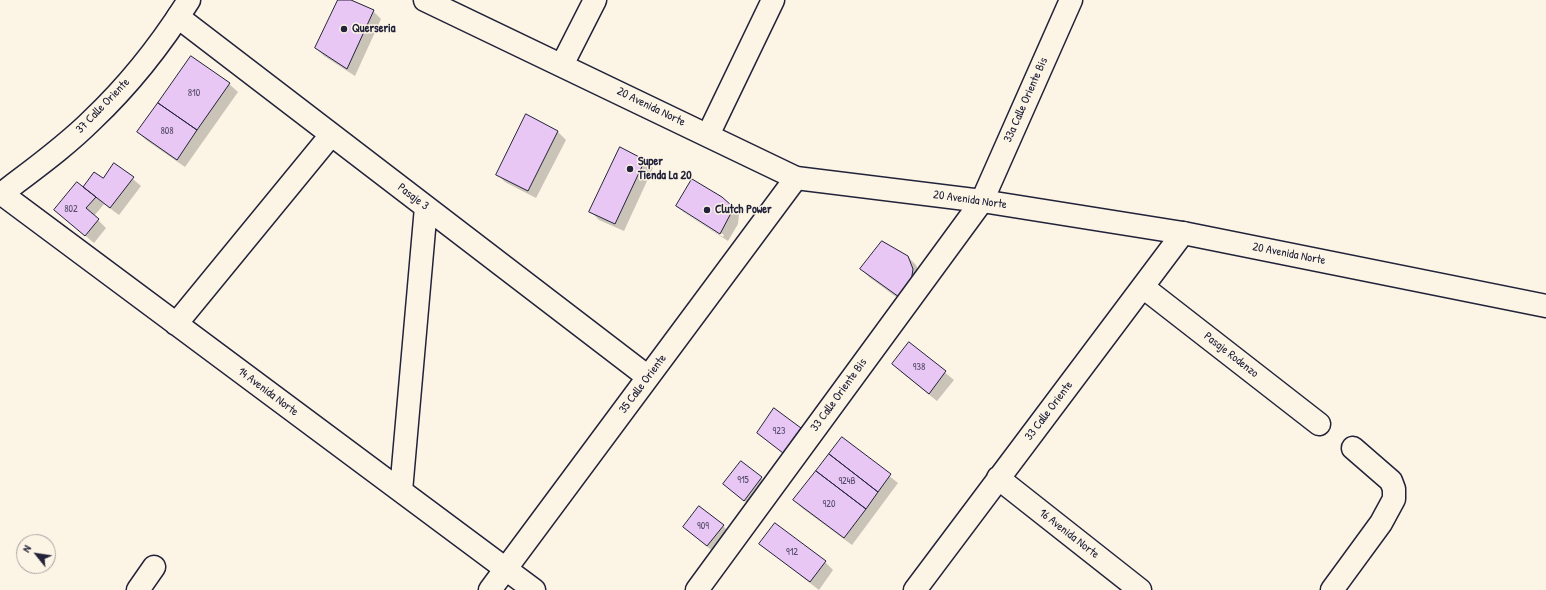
<!DOCTYPE html>
<html>
<head>
<meta charset="utf-8">
<style>
  body { margin:0 }
  #map { position:relative; width:1546px; height:590px; overflow:hidden; background:#fcf5e5; font-family:"Patrick Hand",sans-serif }
  canvas { display:block }
  .north { position:absolute; left:16px; top:534px; width:40px; height:40px; box-sizing:border-box; background:#fcf5e5; border:1px solid #a5a1a1; border-radius:50%; rotate:300deg; font-size:11px; font-weight:700; line-height:16px; text-align:center; color:#22223b }
  .north::after { content:''; display:block; margin:auto; width:14px; height:18px; background:#22223b; clip-path:polygon(50% 0,100% 100%,50% 72%,0 100%) }
</style>
</head>
<body>
<div id="map">
<canvas width="1546" height="590"></canvas>
<div class="north">N</div>
</div>
<script>
const ctx = document.querySelector('canvas').getContext('2d');
ctx.lineJoin = 'round';
function paint(path, color) { ctx.fillStyle = color; ctx.fill(path, 'evenodd'); }
function stroke(path, color, width, dash) { ctx.strokeStyle = color; ctx.lineWidth = width; ctx.lineCap = dash ? 'butt' : 'round'; ctx.setLineDash(dash || []); ctx.stroke(path); }
function label(font, color, halo, rows, align = 'center') {
  ctx.font = font + ' "Patrick Hand",sans-serif'; ctx.lineWidth = 3; ctx.setLineDash([]); ctx.textBaseline = 'middle'; ctx.strokeStyle = halo; ctx.fillStyle = color; for (const [text, x, y, turn = 0] of rows) {
    ctx.save(); ctx.translate(x, y); ctx.rotate((+turn || 0) * Math.PI / 180); ctx.textAlign = isNaN(turn) ? turn : align; if (halo) ctx.strokeText(text, 0, 0); ctx.fillText(text, 0, 0); ctx.restore();
  }
}
const shadow = new Path2D(`
  M339 0H348L373 11 381 19 355 76 324 56 316 48Z
  M192 57 229 84 238 92 185 167 146 140 138 132Z
  M526 116 558 132 566 140 536 198 505 182 497 174Z
  M620 149 645 160 653 168 624 231 599 220 591 212Z
  M115 164 141 186 119 215 104 204 94 216 106 228 94 243 55 210 83 189 103 180Z
  M678 206H731L739 214 738 224 728 241 686 214ZM685 210 724 235 723 237 685 213Z
  M908 257 916 265 921 278 907 305 869 277 861 269Z
  M909 343 954 380 937 401 901 372Z
  M774 410 809 437 792 460 758 433Z
  M842 438 898 483 852 545 802 508 794 500Z
  M742 462 770 486 753 508 724 484Z
  M723 526 731 534 716 554 684 527Z
  M760 544 825 562 833 570 819 590Z`);
const building = new Path2D(`
  M338 0H351L374 10 347 69 315 48Z
  M191 56 230 83 197 130 158 103Z
  M158 103 197 130 177 160 137 132Z
  M526 114 558 131 528 191 496 175Z
  M620 147 645 160 615 224 589 212Z
  M114 163 134 177 110 208 83 187 94 172 103 178Z
  M692 179 722 197 731 205 730 215 720 234 676 206Z
  M77 182 96 197 86 208 99 219 85 236 54 210Z
  M882 241 908 256 913 269 911 282 899 297 860 269Z
  M909 342 946 371 929 394 892 364Z
  M774 408 801 428 783 453 757 433Z
  M842 437 891 474 878 492 829 454Z
  M829 454 878 492 866 509 816 471Z
  M741 461 762 477 744 501 723 484Z
  M816 471 866 509 844 538 793 500Z
  M699 506 724 525 707 546 683 527Z
  M775 523 826 561 810 582 759 544Z`);
const street = new Path2D(`
  M178 17 648 377
  M562 65 595 0
  M708 135 773 0
  M2 194 534 590
  M1143 287 1319 424
  M176 324 331 135
  M998 478 1140 590
  M401 491 426 207
  M138 590 154 567
  M490 590 796 178
  M697 590 982 201 1071 0
  M915 590 1183 233
  M1332 590 1381 523 1394 499V489L1391 481 1353 448`);
const secondary = new Path2D(`
  M425 0 796 178 982 201 1183 233 1546 306
  M0 195C31 171 64 148 92 120 129 85 162 43 189 0`);
const markers = [
  [344,29,4,"#22223b"],
  [630,169,4,"#22223b"],
  [707,210,4,"#22223b"]
];
const numberNames = [
  ["810",194,93],
  ["808",167,131],
  ["802",71,209],
  ["938",919,367],
  ["923",779,431],
  ["915",743,480],
  ["924B",847,481],
  ["920",829,504],
  ["909",703,526],
  ["912",792,552]
];
const poiNames = [
  ["Querseria",352,29],
  ["Super",638,162],
  ["Tienda La 20",638,176],
  ["Clutch Power",715,210]
];
const streetNames = [
  ["33a Calle Oriente Bis",1026,100,-66],
  ["37 Calle Oriente",103,106,-46],
  ["20 Avenida Norte",651,107,26],
  ["Pasaje 3",413,197,37],
  ["20 Avenida Norte",970,200,8],
  ["20 Avenida Norte",1289,254,11],
  ["Pasaje Rodenzo",1231,355,38],
  ["35 Calle Oriente",643,384,-53],
  ["14 Avenida Norte",268,392,37],
  ["33 Calle Oriente Bis",839,395,-54],
  ["33 Calle Oriente",1049,411,-53],
  ["16 Avenida Norte",1069,534,38]
];
paint(shadow, '#0003');
paint(building, '#e8c7f4');
stroke(building, '#22223b', 1);
stroke(street, '#22223b', 25);
stroke(secondary, '#22223b', 25);
stroke(street, '#fcf5e5', 22);
stroke(secondary, '#fcf5e5', 22);
for (const [x, y, r, color] of markers) { const dot = new Path2D(); dot.arc(x, y, r, 0, 2 * Math.PI); ctx.fillStyle = color; ctx.fill(dot); stroke(dot, '#fcf5e5', 1.5); }
label('10px', '#544b69', null, numberNames);
label('bold 12px', '#22223b', '#fcf5e5', poiNames, 'left');
label('12px', '#22223b', '#fcf5e5', streetNames);
</script>
</body>
</html>
